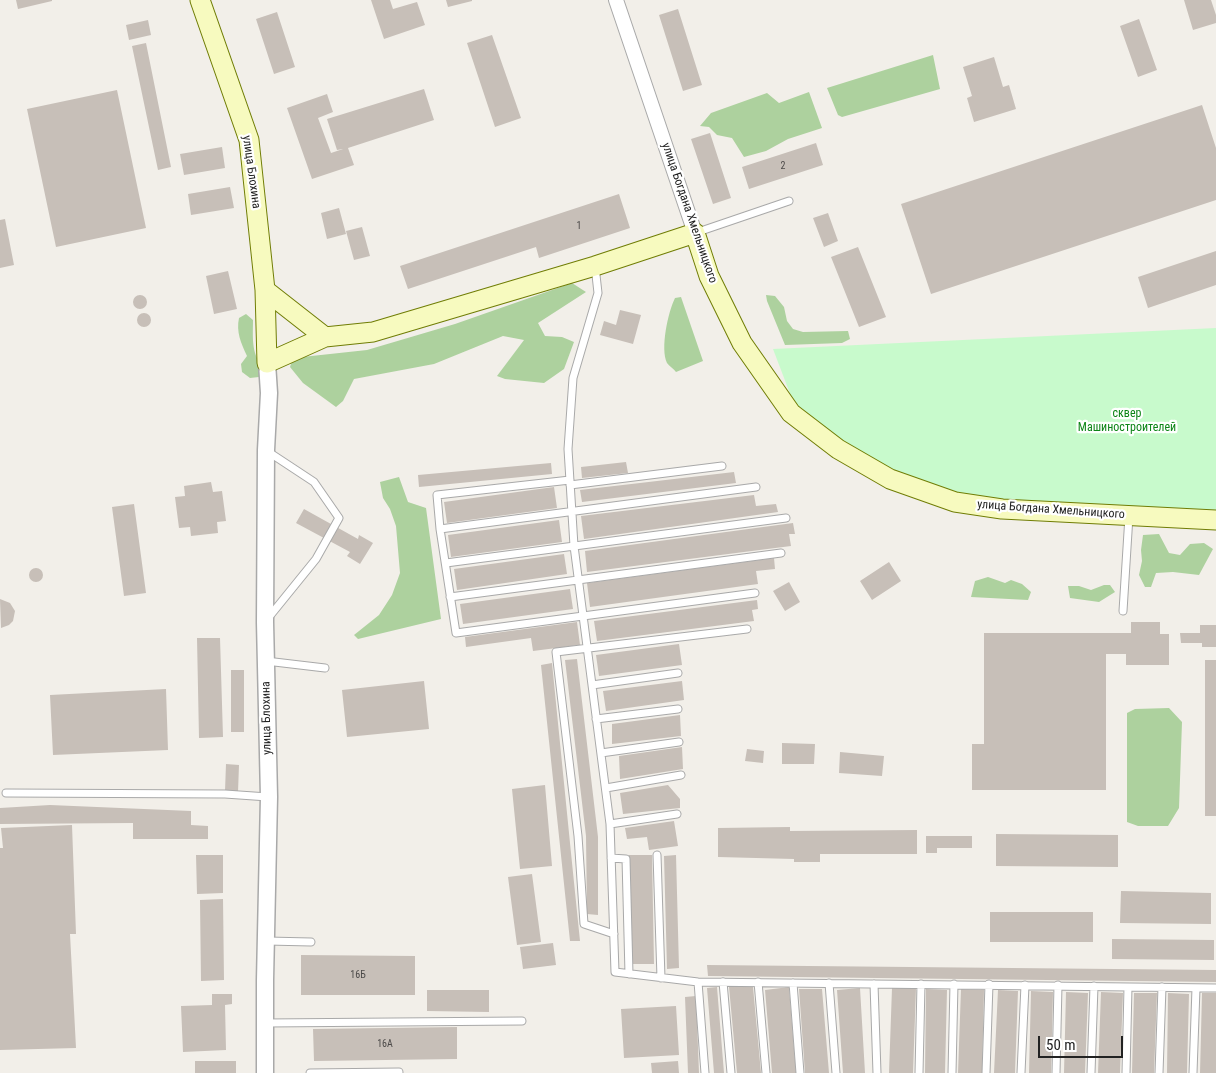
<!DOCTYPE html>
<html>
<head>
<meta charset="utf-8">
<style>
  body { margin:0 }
  #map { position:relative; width:1216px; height:1073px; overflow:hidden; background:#f2efe9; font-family:"Roboto Condensed",sans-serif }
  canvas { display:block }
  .scale { position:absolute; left:1038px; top:1036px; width:85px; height:22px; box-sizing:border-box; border:2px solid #222; border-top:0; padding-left:6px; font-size:15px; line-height:18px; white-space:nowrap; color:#222; -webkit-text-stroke:4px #fff; paint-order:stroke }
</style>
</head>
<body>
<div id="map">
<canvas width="1216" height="1073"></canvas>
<div class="scale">50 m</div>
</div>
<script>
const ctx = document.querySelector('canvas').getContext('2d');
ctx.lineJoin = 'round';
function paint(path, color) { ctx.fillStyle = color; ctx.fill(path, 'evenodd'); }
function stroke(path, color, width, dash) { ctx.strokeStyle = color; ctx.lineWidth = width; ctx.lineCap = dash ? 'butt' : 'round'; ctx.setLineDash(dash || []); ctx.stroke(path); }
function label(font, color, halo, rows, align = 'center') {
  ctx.font = font + ' "Roboto Condensed",sans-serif'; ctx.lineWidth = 4.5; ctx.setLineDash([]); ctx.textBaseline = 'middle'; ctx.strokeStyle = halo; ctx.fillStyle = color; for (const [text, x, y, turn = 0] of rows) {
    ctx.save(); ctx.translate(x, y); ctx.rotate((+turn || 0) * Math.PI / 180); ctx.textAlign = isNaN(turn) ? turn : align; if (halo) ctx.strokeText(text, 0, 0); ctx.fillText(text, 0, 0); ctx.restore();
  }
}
const forest = new Path2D(`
  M933 55 940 89 842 117 838 115 827 88Z
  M809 92 822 128 788 139 766 151 744 157 732 138 717 135 709 127 700 126 711 113 767 93 779 103Z
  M572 283 586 292 538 323 545 336 562 337 574 342 564 369 544 383 505 379 497 376 524 340 503 336 434 364 354 379 343 401 336 407 303 383 290 367 293 358 367 350 455 324Z
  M766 295 775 296 784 307 787 321 793 329 803 332 848 331 850 339 842 343 785 345 767 301Z
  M681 297 703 361 676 372C674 369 669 366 667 363 660 349 668 312 675 298Z
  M246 314 253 320C253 335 251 354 262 365L263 372 259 377 250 378 242 372 241 364 247 356C241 343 236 332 239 318Z
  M399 477 408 502 426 508 441 619 358 639 354 635 379 615 392 595 400 573 396 526 390 509 383 498 380 482Z
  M1159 534 1169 553 1180 555 1190 544 1204 543 1213 549 1199 575 1173 572 1156 573 1151 587H1145L1139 575 1142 561 1141 550 1143 535Z
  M988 577 1005 583 1011 580 1022 584 1031 592 1028 600 971 597 975 581Z
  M1104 585H1110L1115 592 1099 602 1070 598 1068 586H1079L1091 590Z
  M1169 708 1182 722 1179 808 1168 826H1138L1127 822V713L1135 709Z`);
const park = new Path2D(`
  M1216 328V515L999 502 917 484 869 463 797 412 773 349Z`);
const building = new Path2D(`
  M16 0H52V1L18 9Z
  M371 0H390L393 9 417 2 425 25 384 39Z
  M446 0H472V1L448 7Z
  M1184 0H1211L1216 15V23L1193 30Z
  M678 9 702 85 683 91 659 15Z
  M277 12 295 67 274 74 256 19Z
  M1139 19 1157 70 1138 77 1120 26Z
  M148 20 151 35 129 40 126 25Z
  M492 35 521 118 495 127 467 43Z
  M146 43 171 167 158 170 132 46Z
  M994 57 1003 87 1009 85 1016 109 974 122 967 98 972 96 963 67Z
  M424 89 434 120 348 148 354 165 312 179 287 108 327 94 333 112 318 118 331 153 343 149 337 150 327 119Z
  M117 90 146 228 56 247 27 109Z
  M1202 105 1216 148V200L931 294 901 204Z
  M710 133 731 198 713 204 691 139Z
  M816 143 823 165 749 189 742 167Z
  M222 147 225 168 184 175 180 154Z
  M230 187 234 208 191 215 188 194Z
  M619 194 630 228 539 258 536 247 408 289 400 266Z
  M339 208 346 234 327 239 321 213Z
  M828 213 838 241 824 247 813 218Z
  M5 219 14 265 0 268V220Z
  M362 227 370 256 354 260 346 231Z
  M858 247 886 317 859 327 831 257Z
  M1216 251V285L1148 308 1138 277Z
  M228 271 237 309 214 314 206 276Z
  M133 302a7 7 0 1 1 14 0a7 7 0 1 1-14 0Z
  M620 310 641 315 633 344 600 335 604 321 616 325Z
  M137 320a7 7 0 1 1 14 0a7 7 0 1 1-14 0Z
  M626 462 628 473 582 478 581 467Z
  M551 463 552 474 419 487 418 475Z
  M734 472 736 483 582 502 580 490Z
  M211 482 213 492 222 491 226 521 217 522 218 533 191 536 190 527 179 528 175 497 185 496 184 486Z
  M554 487 557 508 447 523 444 502Z
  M754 495 756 506 776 504 778 512 584 539 581 516Z
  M134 504 146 593 124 596 112 507Z
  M304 509 358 539 359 535 373 543 360 564 347 556 350 552 296 523Z
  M559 520 562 542 451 557 448 535Z
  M793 523 795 534H789L791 546 587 572 585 551Z
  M564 554 567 574 457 590 454 569Z
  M774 558 775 569 756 571 758 584 590 607 587 583Z
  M889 562 901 581 872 600 860 581Z
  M29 575a7 7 0 1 1 14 0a7 7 0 1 1-14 0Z
  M789 582 800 602 785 611 773 591Z
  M570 589 573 609 463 624 460 604Z
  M0 599 10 603 15 611 13 621 9 625 1 628Z
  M757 600 758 609 752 610 754 621 597 641 594 621Z
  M577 622 580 645 533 651 531 638 466 647 465 637Z
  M1131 622H1160V634H1169V665H1126V654H1106V790H972V744H984V633H1131Z
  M1200 625H1216V647H1202V643H1181L1180 633H1200Z
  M197 638H220L223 737 199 738Z
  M679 644 682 665 599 676 596 655Z
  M577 659 598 837V915L587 914 586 836 565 660Z
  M1205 660H1216V816H1205Z
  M552 663 571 853 580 941H570L541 665Z
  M231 670H244V732H231Z
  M424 681 429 729 347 737 342 690Z
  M682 681 684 700 606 711 603 691Z
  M166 689 168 750 53 755 50 695Z
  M680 715 681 736 612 744V724Z
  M782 743 815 744 814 764H782Z
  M682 747 683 769 620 779 619 756Z
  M747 749 764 751 763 763 745 761Z
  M840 752 884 756 882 776 839 773Z
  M226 764 239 765 238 792 225 791Z
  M545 785 552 866 520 869 512 789Z
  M668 785 680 799V808L623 814 620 793Z
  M50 805 191 811V825L208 826V839H133V823L0 824V808Z
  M674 821 678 846 649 850 647 837 627 839 625 828Z
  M72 825 76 934H70L76 1048 0 1050V848H3L1 828Z
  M790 827V831L917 830V854H820V862H794V859L718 857V828Z
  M996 834 1118 835V867L996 866Z
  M926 836H972V848H937V853H926Z
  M196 855H223V893L197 894Z
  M629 855H652L654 964H632Z
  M676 855 679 968 667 969 664 856Z
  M532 874 541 942 517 945 508 877Z
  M1121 891 1211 893V924L1120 923Z
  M223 899 224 980 201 981 200 900Z
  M990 912H1093V942H990Z
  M1112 939 1214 940V960L1112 959Z
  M553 943 556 965 523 969 520 947Z
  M301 955 415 956V995H301Z
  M707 965 1216 970V982L708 976Z
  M717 987 724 1073H714L707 988Z
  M729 987H753L761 1073H737Z
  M789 987 796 1073H772L765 990Z
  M860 988 865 1073H843L837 990Z
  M892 988H916L913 1073H889Z
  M799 989H822L829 1073H805Z
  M926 989 947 990 945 1073H925Z
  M961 989 984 990 982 1073H958Z
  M427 990H489V1012L427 1011Z
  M998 990 1018 991 1015 1073H994Z
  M1031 991 1053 992 1051 1073H1029Z
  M1066 992 1088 993 1085 1073H1064Z
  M1101 992 1123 993 1120 1073H1098Z
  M1134 993H1157L1154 1073H1132Z
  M1168 993 1189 994 1187 1073H1167Z
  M1202 993H1216V1073H1200Z
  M212 994H232V1004L225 1005 226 1050 183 1052 181 1006 212 1005Z
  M696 996 699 1073H688L685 997Z
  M676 1006 679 1055 624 1058 621 1009Z
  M457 1027V1059L314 1061 313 1029Z
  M195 1061H236V1073H195Z
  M678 1061 679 1073H652L651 1063Z`);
const service = new Path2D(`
  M695 233 789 201
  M595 266 598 293 573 378 568 449 574 546 610 824 615 972 698 982 1216 988
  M267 451 314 482 339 518 316 559 269 617
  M570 480 437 495 440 529 756 487
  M570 485 722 466
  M440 529 456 633 755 593
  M446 563 786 518
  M450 597 781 553
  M1123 611 1129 516
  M266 661 325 668
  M592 685 678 673
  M596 719 678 709
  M601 753 679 742
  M606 788 681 775
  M6 793 225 794 268 797
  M610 824 677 814
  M657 855 661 978
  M611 858 626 859 629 974
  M614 934 584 924 578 836 556 652 747 629
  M267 941 311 942
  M698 982 705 1073
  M723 982 731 1073
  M758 982 766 1073
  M793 983 800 1073
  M829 983 836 1073
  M874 984 877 1073
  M266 1023 522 1021
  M310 1073 399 1072
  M919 1073 921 984
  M952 1073 954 984
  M986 1073 989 984
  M1021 1073 1025 985
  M1056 1073 1058 985
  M1091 1073 1094 986
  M1126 1073 1128 987
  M1159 1073 1162 987
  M1193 1073 1196 988`);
const minor = new Path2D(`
  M616 0 695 233`);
const tertiary = new Path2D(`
  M265 1073V980L269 797 265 622 266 450 269 393 267 363`);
const secondary = new Path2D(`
  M200 0 249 140 265 290 267 363 325 337 265 290
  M325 337 373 332 595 266 695 233 709 276 742 343 791 413 838 449 890 479 955 502 1002 509 1216 520`);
const numberNames = [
  ["2",783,166],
  ["1",579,226],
  ["16Б",358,975],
  ["16А",385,1044]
];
const streetNames = [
  ["улица Блохина",251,172,82],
  ["улица Богдана Хмельницкого",689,213,71],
  ["улица Богдана Хмельницкого",1051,510,4],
  ["улица Блохина",267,718,-91]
];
const parkNames = [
  ["сквер",1127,414],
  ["Машиностроителей",1127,428]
];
paint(forest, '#add19e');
paint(park, '#c8facc');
paint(building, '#c7bfb8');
stroke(service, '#a9a9a9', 9);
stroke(minor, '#a9a9a9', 16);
stroke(tertiary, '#a9a9a9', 19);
stroke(secondary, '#707d05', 21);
stroke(service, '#fff', 7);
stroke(minor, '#fff', 14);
stroke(tertiary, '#fff', 16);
stroke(secondary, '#f7fabf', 19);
label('10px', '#4b4948', null, numberNames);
label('12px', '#222', '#fff', streetNames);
label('12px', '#0c8416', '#fff', parkNames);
</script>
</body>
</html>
